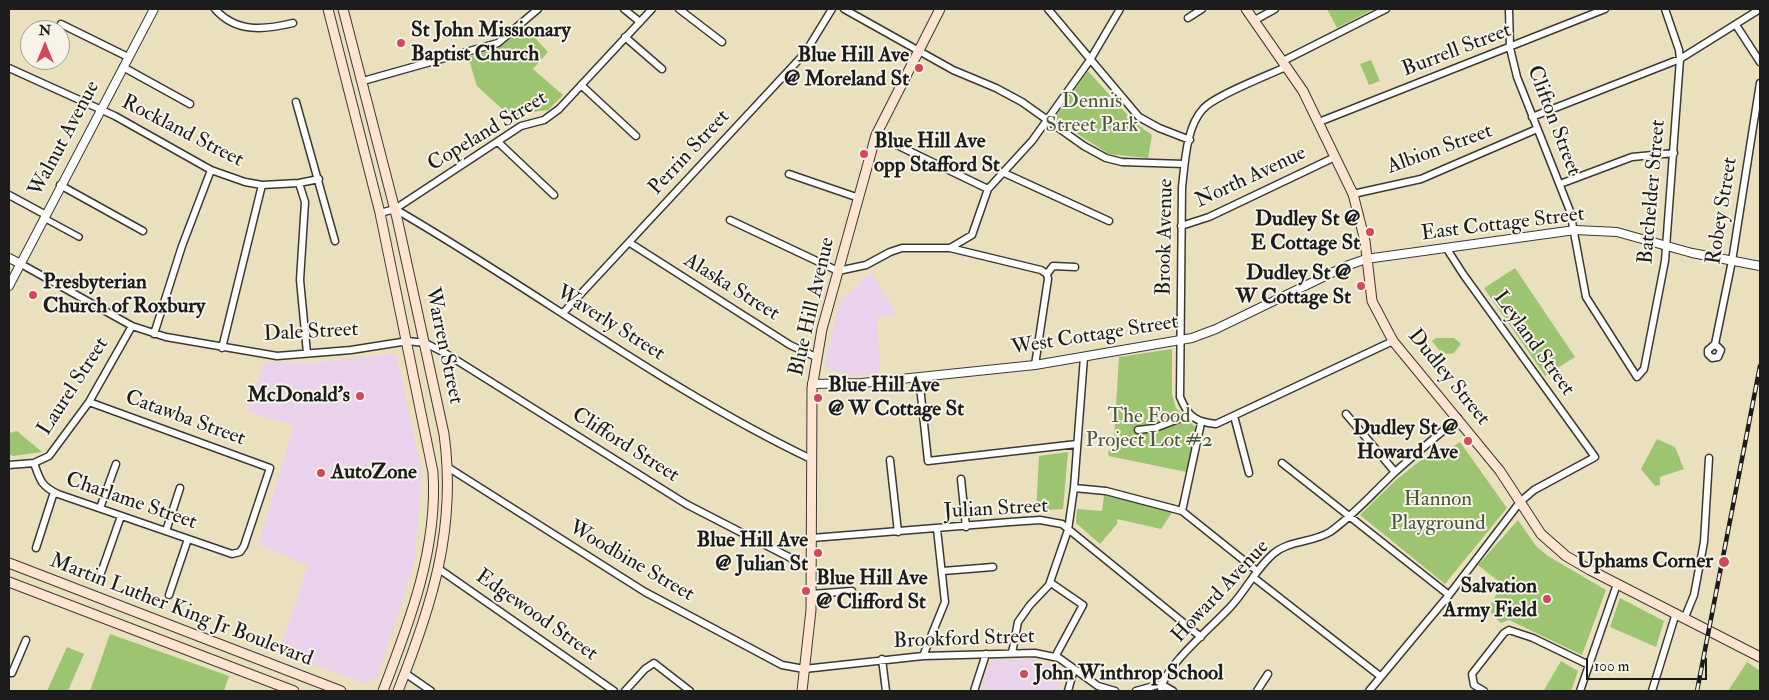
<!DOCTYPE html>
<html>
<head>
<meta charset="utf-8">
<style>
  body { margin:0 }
  #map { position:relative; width:1769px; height:700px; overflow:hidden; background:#eae0be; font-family:"IM FELL Double Pica",serif }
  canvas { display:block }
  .frame { position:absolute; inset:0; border:10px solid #1c1c1c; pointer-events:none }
  .north { position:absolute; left:20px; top:20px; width:50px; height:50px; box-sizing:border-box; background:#f7f3e8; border:1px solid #9f9d96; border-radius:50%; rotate:0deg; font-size:14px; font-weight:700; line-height:20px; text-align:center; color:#1c1c1c }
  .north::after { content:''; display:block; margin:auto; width:18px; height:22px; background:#d1495b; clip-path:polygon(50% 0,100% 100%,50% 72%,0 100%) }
  .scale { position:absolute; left:1586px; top:658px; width:121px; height:22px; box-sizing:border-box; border:2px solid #1c1c1c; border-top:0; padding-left:6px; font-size:15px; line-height:18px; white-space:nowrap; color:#1c1c1c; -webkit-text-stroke:4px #f7f3e8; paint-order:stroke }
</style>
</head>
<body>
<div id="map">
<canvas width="1769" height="700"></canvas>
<div class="frame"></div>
<div class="north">N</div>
<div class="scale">100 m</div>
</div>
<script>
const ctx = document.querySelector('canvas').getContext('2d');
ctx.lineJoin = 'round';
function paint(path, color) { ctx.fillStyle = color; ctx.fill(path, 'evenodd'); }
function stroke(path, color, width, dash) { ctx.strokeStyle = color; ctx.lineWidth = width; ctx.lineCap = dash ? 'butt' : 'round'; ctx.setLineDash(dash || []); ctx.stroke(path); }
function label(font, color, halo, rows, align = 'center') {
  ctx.font = font + ' "IM FELL Double Pica",serif'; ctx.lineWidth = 4; ctx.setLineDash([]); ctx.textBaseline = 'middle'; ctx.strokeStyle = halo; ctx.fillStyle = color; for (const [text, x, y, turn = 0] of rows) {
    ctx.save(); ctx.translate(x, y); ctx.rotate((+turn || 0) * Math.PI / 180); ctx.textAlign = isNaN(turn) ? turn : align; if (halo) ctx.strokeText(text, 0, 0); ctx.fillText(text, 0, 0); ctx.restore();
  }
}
const built = new Path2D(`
  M871 272 897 314 877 317 880 373 858 376 826 369 825 362 840 301Z
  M396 353 422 473 414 565 377 677 367 684 279 652 308 565 258 545 294 425 247 412 264 362 313 363Z
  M996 660 1034 659 1058 667 1063 671 1059 691H980L989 664Z`);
const green = new Path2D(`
  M1327 9H1374L1337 28Z
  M525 27 548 52 533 69 563 95 548 110 526 113 514 120 477 86 468 57 502 46Z
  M1371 60 1380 81 1369 85 1360 64Z
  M1088 71 1134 122 1152 135 1148 158 1109 154 1054 119Z
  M1515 268 1575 357 1545 376 1484 288Z
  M1436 338H1454L1461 344 1454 353 1446 354 1442 350 1440 351 1432 341Z
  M1172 349V394L1176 408 1196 428 1186 472 1109 456 1108 453 1114 439 1119 357Z
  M17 431 42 452 13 456 9 454V433Z
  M1657 439 1675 447 1684 469 1660 477V485L1655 486 1641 469Z
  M1460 442 1507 508 1445 584 1360 515 1396 480 1432 451 1437 447 1442 454Z
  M1068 452 1063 509 1036 511 1039 456Z
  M1104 495 1173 511 1161 529 1117 519V524L1100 544 1076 523 1077 509 1102 511Z
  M1518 520 1536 546 1548 556 1606 590 1582 655 1509 620 1501 623 1491 613V604L1502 584 1478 565Z
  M1620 598 1664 621 1656 647 1610 627Z
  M110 634 229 676 224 691H90Z
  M67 647 84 654 68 691H47Z
  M1561 661 1578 671 1571 691 1544 690Z
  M1747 662 1760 671V691H1728Z`);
const pedestrian = new Path2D(`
  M44 218 79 237`);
const minor = new Path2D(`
  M215 9C236 33 264 30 293 23
  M624 9 640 22
  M679 9 722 42
  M844 9 953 70 996 88 1022 102 1084 146 1106 158 1122 162 1184 164
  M1048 9 1139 117 1159 128 1190 140
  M1509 9 1510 48 1517 77 1570 211 1586 297 1637 377 1644 369 1665 261 1680 59 1679 50 1665 9
  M1188 18 1202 9
  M1255 20 1275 9
  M61 24 128 57
  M1736 25 1760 62
  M625 37 662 69
  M1283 61 1386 9
  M123 67 190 104
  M1286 67C1268 75 1214 96 1203 109 1186 127 1185 163 1182 187L1180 397C1188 417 1196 422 1216 424L1393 341
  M9 68 115 116 211 170 245 182 262 185 299 183 319 179
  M363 81 498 43 538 9
  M581 85 636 136
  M296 102 335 241
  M1532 117 1680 59 1760 9
  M1319 122 1605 9
  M876 135 988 189
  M498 142 554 195
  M1002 172 1109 221
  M789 174 859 198
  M299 183 305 202 300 280 307 353
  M1560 184 1632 157 1674 153
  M60 185 143 231
  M1353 194 1421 179 1537 129
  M9 195 46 215
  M395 209C535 290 665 389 811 459
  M380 213 395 209 521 126 544 120 559 109 652 9
  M730 220 838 271 866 265 890 252 902 248H950L1041 270 1047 274 1048 279 1035 365
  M1181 226 1209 217 1335 157
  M630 243 790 345 816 357
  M950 248 972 235 988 189 1032 141 1090 60 1120 9
  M21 264 132 326 166 337 277 356 351 350 408 341 425 343 445 353 686 504 812 569
  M1047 274 1053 266 1075 267
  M563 313 805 53 832 9
  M154 334 182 246 211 170
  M1715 344 1721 350 1718 357 1712 358 1708 354V350L1715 344 1732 261 1760 83
  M222 348 262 185
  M919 377 928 461 1077 444
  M1346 414 1395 472
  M1234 416 1249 473
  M1138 430 1155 428 1189 415
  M890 460 898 532
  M34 463C40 480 41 486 58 494L232 554 240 552 244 546 270 468 89 402
  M1282 463 1449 595
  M9 465 34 463 49 456 89 402 132 326
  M449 468 645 592 782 665 804 669 923 656 1035 653 1059 658 1098 686 1115 691
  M961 479 966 527
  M1074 488 1106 491 1182 511 1257 571
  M100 508 116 464
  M1182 511 1201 423
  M166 531 180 488
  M812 538 1010 522 1040 520 1062 524 1201 637
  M36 548 54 492
  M439 569 614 691
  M943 571 993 567
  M101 573 121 516
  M1253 577 1380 676
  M1051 583 1083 605 1055 657
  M812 594 852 591
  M169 595 188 539
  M1685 617 1694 595 1704 542 1709 458
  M1012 653 1018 622 1030 605 1049 585 1068 530 1074 488 1084 357
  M923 656 945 602 937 529
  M882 659 886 691
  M9 673H12L26 640
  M405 673 431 691
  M625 691 645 669 654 663 690 691
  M974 691 986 654
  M1068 691 1074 669
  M1136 691 1161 684 1173 691
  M1161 691C1162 667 1216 624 1233 604 1247 588 1257 568 1273 554 1289 540 1312 543 1330 532 1354 515 1373 493 1394 473 1415 454 1437 436 1458 418
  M1257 691 1268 674
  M1369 691 1449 595 1520 502 1534 490 1595 457 1463 274 1447 249
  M1484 691 1474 685 1472 674 1504 633 1509 630 1533 638 1589 665
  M1580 691 1617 584
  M1652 691 1676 613`);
const tertiary = new Path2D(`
  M9 258 21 264
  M9 286 154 9
  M812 384 862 383 1035 365 1192 338 1216 329 1346 266 1366 259 1575 230 1617 232 1692 253 1760 266`);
const secondary = new Path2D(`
  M328 9 380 213 433 472C438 548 410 621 383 691
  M343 9 397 218 444 434C457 528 432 605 398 691
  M1246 9 1303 91 1353 194 1365 241 1372 301 1393 341 1500 471 1541 534 1566 556 1590 570 1760 657
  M9 563 341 691
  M9 582 294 691
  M802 691 811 610 812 388 822 329 876 135 940 9`);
const rail = new Path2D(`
  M1697 691 1760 366`);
const markers = [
  [401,43,5,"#d1495b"],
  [919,68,5,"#d1495b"],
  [864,154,5,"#d1495b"],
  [1370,232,5,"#d1495b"],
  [1361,286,5,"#d1495b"],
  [33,295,5,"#d1495b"],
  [360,396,5,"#d1495b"],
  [818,398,5,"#d1495b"],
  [1468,441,5,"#d1495b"],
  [321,473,5,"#d1495b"],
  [818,553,5,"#d1495b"],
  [1724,562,6,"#d1495b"],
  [806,591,5,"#d1495b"],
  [1547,599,5,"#d1495b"],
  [1024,674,5,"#d1495b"]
];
const poiNames = [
  ["St John Missionary",411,31,"left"],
  ["Baptist Church",411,55,"left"],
  ["Blue Hill Ave",909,56],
  ["@ Moreland St",909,80],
  ["Blue Hill Ave",874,142,"left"],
  ["opp Stafford St",874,166,"left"],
  ["Dudley St @",1360,220],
  ["E Cottage St",1360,244],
  ["Dudley St @",1351,274],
  ["W Cottage St",1351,298],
  ["Presbyterian",43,283,"left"],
  ["Church of Roxbury",43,307,"left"],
  ["Blue Hill Ave",828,386,"left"],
  ["@ W Cottage St",828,410,"left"],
  ["McDonald's",350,396],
  ["Dudley St @",1458,429],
  ["Howard Ave",1458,453],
  ["AutoZone",331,473,"left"],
  ["Blue Hill Ave",808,541],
  ["@ Julian St",808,565],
  ["Uphams Corner",1713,562],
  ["Blue Hill Ave",816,579,"left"],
  ["@ Clifford St",816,603,"left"],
  ["Salvation",1537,587],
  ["Army Field",1537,611],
  ["John Winthrop School",1034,674,"left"]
];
const streetNames = [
  ["Burrell Street",1457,51,-21],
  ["Clifton Street",1553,121,69],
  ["Rockland Street",182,132,27],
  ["Copeland Street",488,132,-31],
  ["Walnut Avenue",65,139,-62],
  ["Albion Street",1440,150,-20],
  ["Perrin Street",690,153,-47],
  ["North Avenue",1251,178,-25],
  ["Batchelder Street",1653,192,-85],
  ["Robey Street",1723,211,-81],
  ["East Cottage Street",1503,225,-7],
  ["Brook Avenue",1166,237,-89],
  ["Alaska Street",731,288,32],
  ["Blue Hill Avenue",813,307,-77],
  ["Waverly Street",610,324,32],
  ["Dale Street",311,333,-3],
  ["West Cottage Street",1095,336,-9],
  ["Leyland Street",1533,344,54],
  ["Warren Street",443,346,78],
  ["Dudley Street",1448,378,51],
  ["Laurel Street",74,387,-57],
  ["Catawba Street",185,419,20],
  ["Clifford Street",625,446,32],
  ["Charlame Street",131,502,19],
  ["Julian Street",996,510,-3],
  ["Woodbine Street",631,562,30],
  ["Howard Avenue",1221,592,-47],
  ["Martin Luther King Jr Boulevard",181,611,21],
  ["Edgewood Street",536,616,35],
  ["Brookford Street",964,640,-2]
];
const parkNames = [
  ["Dennis",1092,102],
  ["Street Park",1092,126],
  ["The Food",1149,417],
  ["Project Lot #2",1149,441],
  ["Hannon",1438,500],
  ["Playground",1438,524]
];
paint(built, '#ead1ec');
paint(green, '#9dc571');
stroke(pedestrian, '#3b3934', 8);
stroke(minor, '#3b3934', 9);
stroke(tertiary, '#3b3934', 10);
stroke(secondary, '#3b3934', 11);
stroke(pedestrian, '#fff', 5);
stroke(minor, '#fff', 6);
stroke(tertiary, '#fff', 8);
stroke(secondary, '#fde4d1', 9);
stroke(rail, '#1c1c1c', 4.5);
stroke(rail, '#f7f3e8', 2.5, [8]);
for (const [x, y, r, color] of markers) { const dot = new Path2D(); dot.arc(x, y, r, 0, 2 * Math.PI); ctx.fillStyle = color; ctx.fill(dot); stroke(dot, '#f7f3e8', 2); }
label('bold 21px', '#1c1c1c', '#f7f3e8', poiNames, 'right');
label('21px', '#1c1c1c', '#f7f3e8', streetNames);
label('21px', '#49573a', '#f7f3e8', parkNames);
</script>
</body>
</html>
